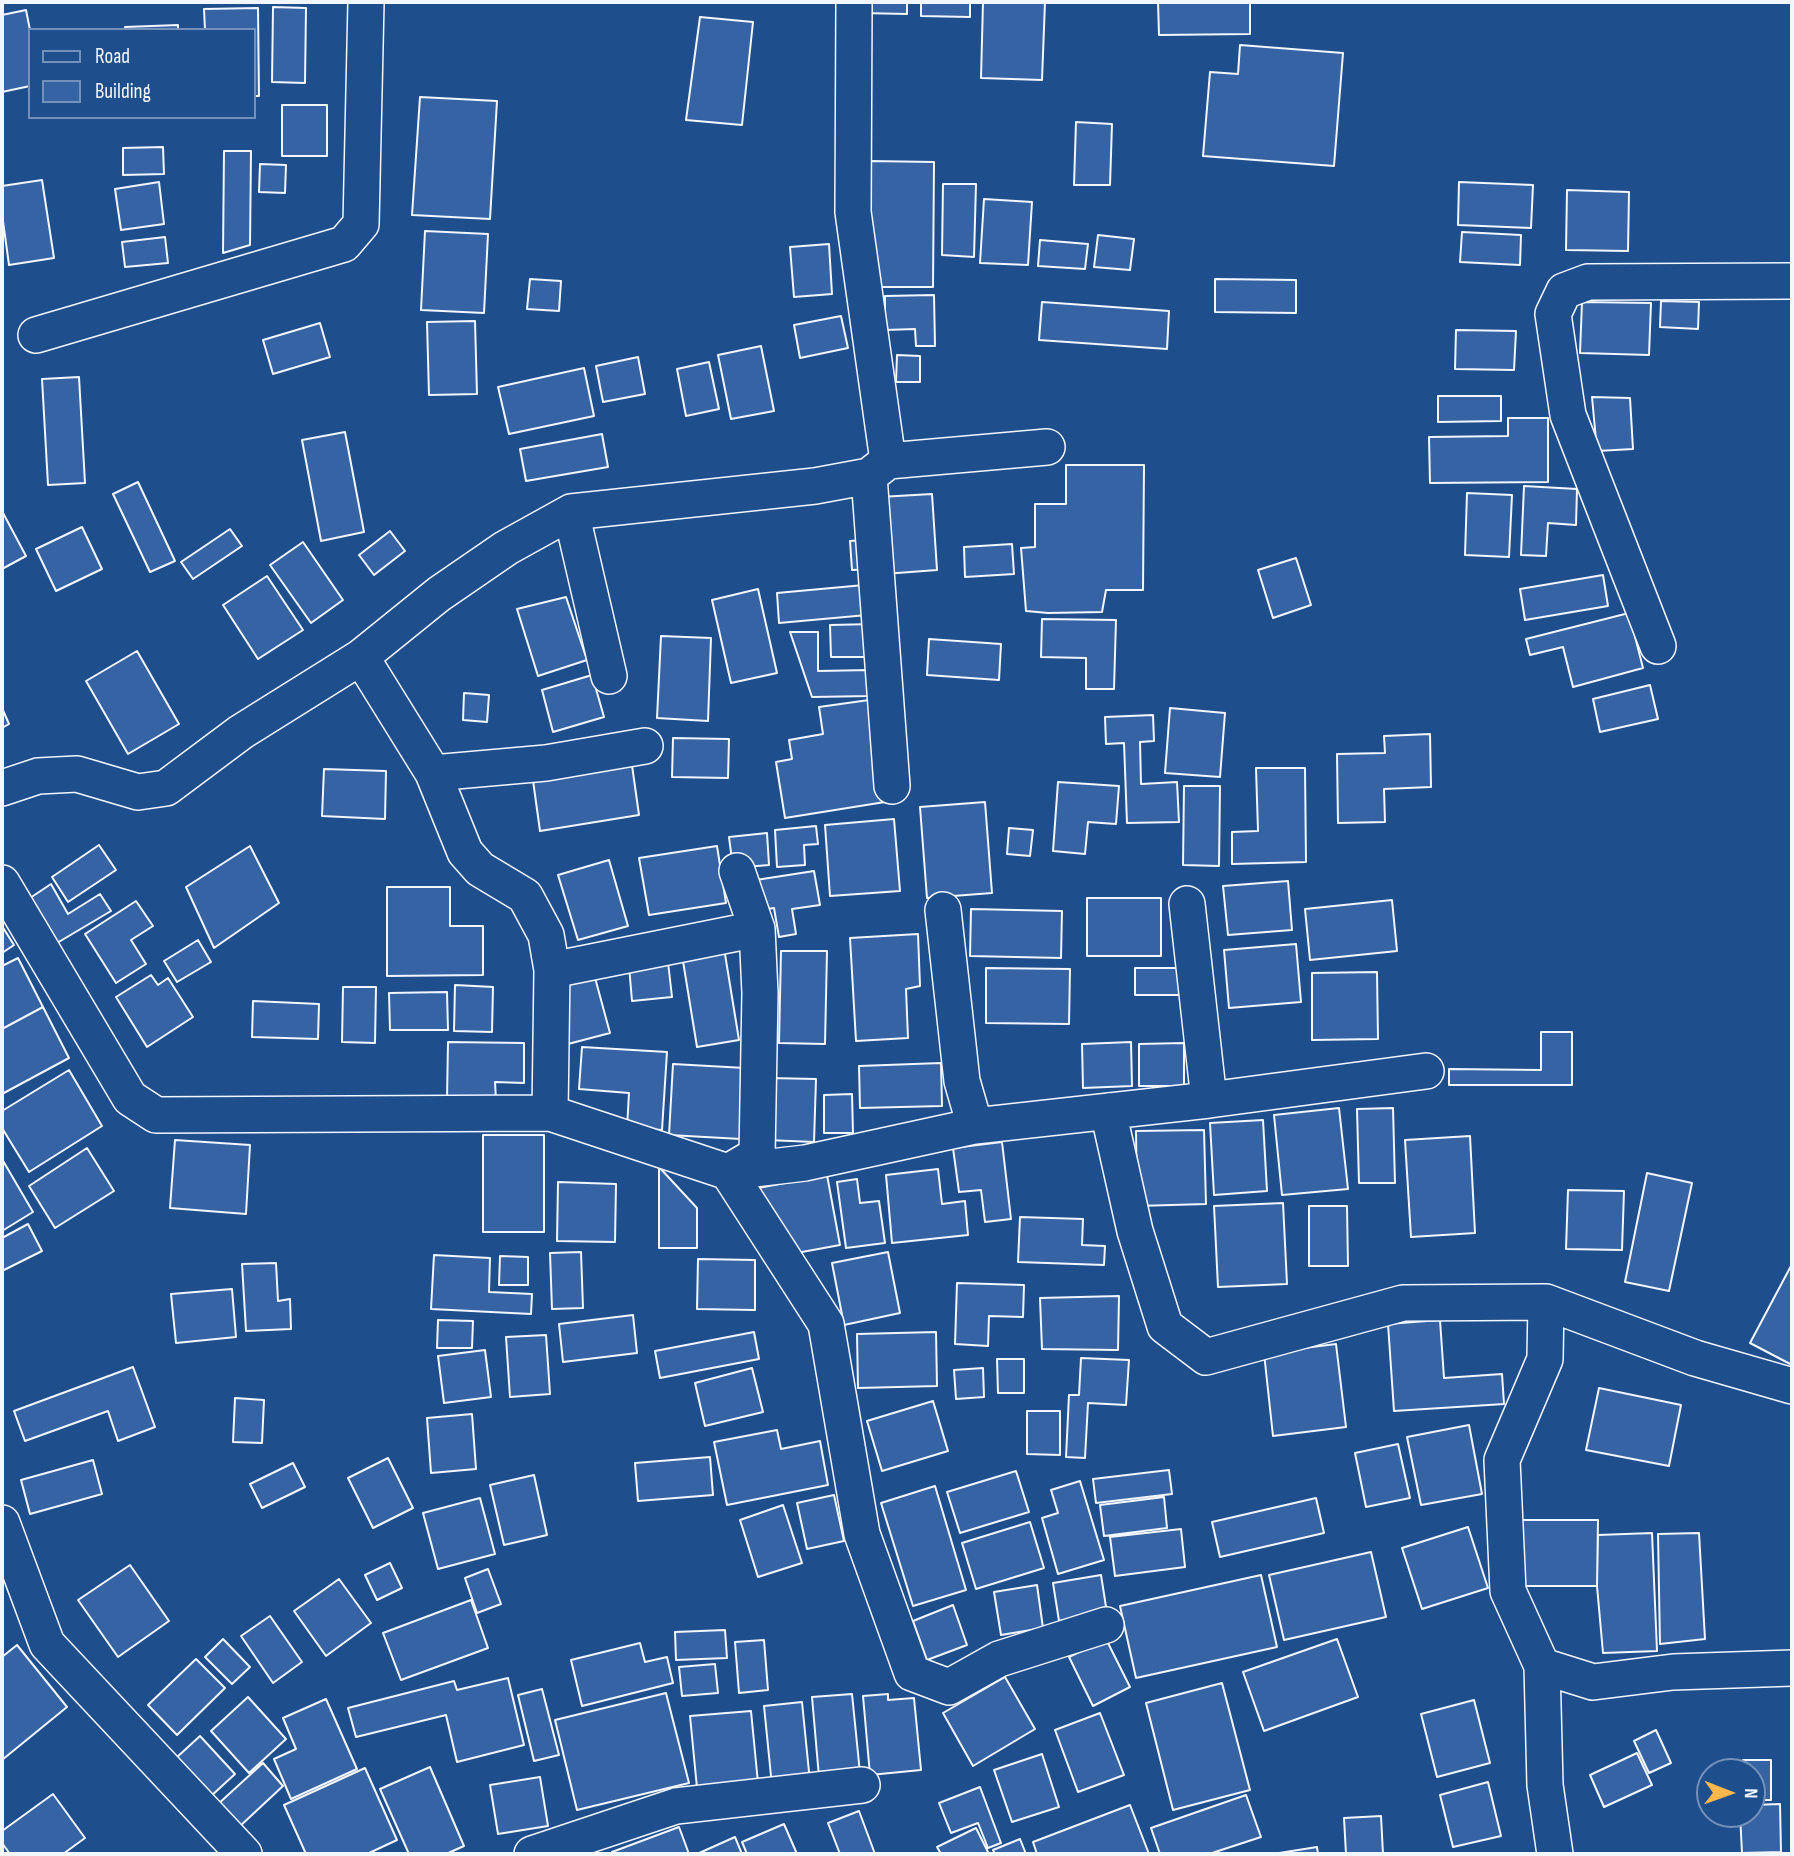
<!DOCTYPE html>
<html>
<head>
<meta charset="utf-8">
<style>
  body { margin:0 }
  #map { position:relative; width:1794px; height:1856px; overflow:hidden; background:#1f4e8c; font-family:"Sofia Sans Condensed",sans-serif }
  canvas { display:block }
  .frame { position:absolute; inset:0; border:4px solid #f2f6ff; pointer-events:none }
  .legend { position:absolute; left:28px; top:28px; width:228px; height:91px; box-sizing:border-box; background:#1f4e8c; border:2px solid #7391ba; margin:0; padding:9px 12px; list-style:none; font-size:21px; color:#f2f6ff }
  .legend li { display:flex; align-items:center; gap:14px; height:35px }
  .legend b { width:35px; border:2px solid #7391ba }
  .north { position:absolute; left:1696px; top:1758px; width:70px; height:70px; box-sizing:border-box; background:#1f4e8c; border:2px solid #7391ba; border-radius:50%; rotate:91deg; font-size:19px; font-weight:700; line-height:28px; text-align:center; color:#f2f6ff }
  .north::after { content:''; display:block; margin:auto; width:24px; height:32px; background:#ffb74d; clip-path:polygon(50% 0,100% 100%,50% 72%,0 100%) }
</style>
</head>
<body>
<div id="map">
<canvas width="1794" height="1856"></canvas>
<div class="frame"></div>
<ul class="legend">
<li><b style="height:9px;background:#1f4e8c"></b>Road</li>
<li><b style="height:19px;background:#3563a3"></b>Building</li>
</ul>
<div class="north">N</div>
</div>
<script>
const ctx = document.querySelector('canvas').getContext('2d');
ctx.lineJoin = 'round';
function paint(path, color) { ctx.fillStyle = color; ctx.fill(path, 'evenodd'); }
function stroke(path, color, width, dash) { ctx.strokeStyle = color; ctx.lineWidth = width; ctx.lineCap = dash ? 'butt' : 'round'; ctx.setLineDash(dash || []); ctx.stroke(path); }
const building = new Path2D(`
  M862 2H907V14L861 13Z
  M921 2H970V17L921 16Z
  M983 2H1045L1042 80 981 78Z
  M1158 2H1250V34L1159 35Z
  M273 7 306 8 305 83 272 82Z
  M258 8 259 96H254V30H205L204 9Z
  M26 10 30 30V86L2 92V15Z
  M700 17 753 22 742 125 686 120Z
  M178 25V30H125V27Z
  M1240 45 1343 53 1334 166 1203 156 1210 72 1238 74Z
  M420 97 497 101 490 219 412 215Z
  M282 105H327V156H282Z
  M1076 122 1112 124 1110 185H1074Z
  M163 147 164 174 123 175V148Z
  M224 151H251L250 245 223 253Z
  M869 161 934 162 933 287H879L868 250Z
  M260 164 286 165 285 193 259 192Z
  M42 180 54 258 9 265 2 214V186Z
  M159 182 164 224 121 230 115 189Z
  M1459 182 1533 185 1531 228 1458 225Z
  M943 184H976L974 257 942 255Z
  M1567 190 1629 192 1628 251 1566 250Z
  M984 199 1032 202 1028 265 980 263Z
  M425 231 488 234 484 313 421 310Z
  M1462 232 1521 235 1520 265 1460 262Z
  M1098 235 1134 239 1130 270 1094 267Z
  M165 237 168 263 125 267 122 242Z
  M1040 240 1088 244 1085 269 1038 266Z
  M829 244 832 294 794 297 790 247Z
  M530 279 561 281 559 311 527 309Z
  M1215 279 1296 280V313L1215 312Z
  M934 295 935 346H916L915 329 885 330V296Z
  M1661 301 1699 302 1698 329 1660 327Z
  M1042 302 1169 311 1167 349 1039 340Z
  M1582 302 1651 303 1649 355 1580 353Z
  M841 316 848 348 800 358 794 325Z
  M475 321 477 394 429 395 427 322Z
  M320 323 330 357 273 374 263 340Z
  M1456 330 1516 331 1514 370 1455 369Z
  M761 346 774 411 731 419 718 355Z
  M897 355 920 356V382H896Z
  M638 357 645 394 603 402 596 366Z
  M709 362 719 409 686 416 677 369Z
  M584 368 594 416 509 434 498 387Z
  M79 377 85 483 48 485 42 379Z
  M1438 396H1501V421L1438 422Z
  M1592 397 1630 398 1633 449 1597 451Z
  M1508 418H1548V482L1430 483 1429 437 1508 436Z
  M345 432 364 532 321 541 302 440Z
  M602 434 608 467 526 481 520 449Z
  M1066 465H1144L1143 590H1106L1102 612 1048 613 1026 611 1021 548 1035 547V504H1066Z
  M138 482 175 561 150 572 113 494Z
  M1524 486 1577 489 1576 525 1548 523 1546 556 1521 555Z
  M1467 493 1512 495 1509 557 1465 555Z
  M932 494 937 570 884 574 880 497Z
  M2 511 26 556 2 569Z
  M82 527 102 569 56 591 36 549Z
  M230 529 242 546 193 579 181 562Z
  M390 531 405 551 374 575 359 555Z
  M872 539 875 569 852 570 850 541Z
  M303 542 343 600 311 623 270 565Z
  M1012 544 1014 574 965 577 964 547Z
  M1296 558 1311 605 1273 618 1258 570Z
  M1603 575 1608 606 1525 620 1520 589Z
  M267 576 303 630 258 659 223 605Z
  M875 584 878 614 779 623 777 593Z
  M758 589 777 673 731 683 712 600Z
  M566 597 587 660 538 676 517 609Z
  M1629 613 1643 668 1573 687 1563 647 1530 655 1526 639Z
  M1042 619 1116 620 1114 689H1086V658L1041 657Z
  M875 624V657H831L830 625Z
  M790 632H818V671L870 670V696L812 697Z
  M661 636 711 638 708 721 657 718Z
  M929 639 1001 644 999 680 927 675Z
  M137 651 179 724 128 754 86 681Z
  M592 675 604 717 553 732 542 690Z
  M1650 685 1658 719 1600 732 1593 699Z
  M464 693 489 695 487 722 463 720Z
  M869 700 885 802 785 818 776 762 792 759 789 740 823 734 819 707Z
  M2 708 9 724 2 728Z
  M1170 708 1225 713 1220 777 1165 773Z
  M1153 715 1154 741 1140 742 1141 784 1177 782 1179 822 1127 823 1124 743 1106 744 1105 717Z
  M1430 734 1431 787 1384 789 1385 822 1338 823 1337 754 1385 753 1384 736Z
  M673 738 729 739 728 778 672 777Z
  M630 751 639 815 540 831 531 766Z
  M1256 768H1305L1306 862 1232 864V832L1258 831Z
  M324 769 386 771 385 819 322 816Z
  M1058 782 1119 786 1116 824 1088 822 1085 854 1053 851Z
  M1184 786H1220L1219 866 1183 865Z
  M985 802 992 893 927 898 920 807Z
  M894 819 900 891 830 896 825 825Z
  M816 826 818 844 804 845 805 865 777 867 775 830Z
  M1009 828 1033 830 1030 856 1007 854Z
  M767 833 769 865 733 868 729 837Z
  M99 845 116 870 68 902 52 877Z
  M250 846 279 903 214 948 186 887Z
  M717 846 726 903 649 915 639 858Z
  M609 860 628 926 578 940 558 875Z
  M814 871 820 905 792 909 796 934 779 937 774 908 760 910 756 880Z
  M1288 881 1292 930 1228 935 1223 886Z
  M51 884 68 914 100 894 111 911 57 943 30 898Z
  M387 887H450V926H483V975L387 976Z
  M1087 898H1161V956H1087Z
  M1392 900 1397 951 1310 960 1305 909Z
  M136 901 153 926 131 940 146 964 116 983 85 934Z
  M971 909 1062 911 1061 958 970 956Z
  M2 926 14 945 2 953Z
  M918 934 920 986 906 989 908 1038 856 1041 850 938Z
  M198 940 211 962 177 982 164 961Z
  M1296 944 1301 1002 1229 1008 1224 950Z
  M724 948 739 1040 697 1047 682 955Z
  M781 951H827L825 1044 779 1043Z
  M18 958 43 1007 2 1029V966Z
  M668 962 672 997 632 1001 629 966Z
  M986 968 1070 969 1069 1024 986 1023Z
  M1135 968H1179V995H1135Z
  M1377 972 1378 1039 1312 1040V973Z
  M594 974 610 1033 568 1044 556 985Z
  M151 975 158 985 168 978 193 1017 147 1047 116 997Z
  M455 985 493 987 492 1032 454 1031Z
  M343 987H376L375 1043 342 1042Z
  M447 992 448 1030H390L389 993Z
  M253 1001 319 1004 318 1039 252 1037Z
  M43 1007 69 1058 2 1094V1029Z
  M1541 1032H1572V1085H1449V1069L1541 1070Z
  M448 1042 524 1043V1083L495 1082 496 1100 447 1099Z
  M1131 1042 1132 1086 1083 1088 1082 1044Z
  M1184 1043V1086H1139V1044Z
  M582 1047 667 1052 662 1130 627 1128 629 1093 579 1089Z
  M941 1063 942 1106 860 1108 859 1066Z
  M673 1064 745 1068 741 1139 669 1135Z
  M69 1070 102 1126 29 1172 2 1128V1111Z
  M769 1078 816 1079 814 1142 767 1140Z
  M852 1094 853 1133H824V1095Z
  M1339 1108 1348 1189 1282 1195 1274 1115Z
  M1393 1108 1395 1183H1359L1357 1109Z
  M1263 1120 1267 1191 1214 1195 1210 1123Z
  M1204 1130 1206 1204 1137 1206 1136 1131Z
  M483 1135H544V1232H483Z
  M1470 1136 1475 1233 1411 1237 1405 1140Z
  M175 1140 250 1145 246 1214 170 1208Z
  M1002 1142 1011 1219 985 1222 981 1190 959 1192 953 1148Z
  M87 1148 114 1191 55 1228 29 1186Z
  M2 1159 33 1212 2 1231Z
  M659 1167 697 1208V1248H659Z
  M938 1169 942 1204 965 1201 968 1235 892 1243 886 1175Z
  M1647 1173 1692 1183 1669 1291 1625 1282Z
  M827 1175 840 1245 791 1254 753 1189Z
  M857 1179 860 1203 879 1201 885 1243 846 1248 837 1182Z
  M558 1182 616 1184 615 1242 557 1241Z
  M1568 1190 1624 1191 1622 1250 1566 1249Z
  M1283 1203 1287 1284 1218 1287 1214 1206Z
  M1309 1206H1347L1348 1266H1309Z
  M1020 1217 1083 1219 1082 1245 1105 1246 1104 1265 1018 1262Z
  M28 1224 42 1251 2 1271V1238Z
  M581 1252 583 1308 552 1309 550 1253Z
  M888 1252 900 1313 844 1325 832 1263Z
  M434 1255 490 1258 489 1292 532 1294 531 1314 431 1309Z
  M500 1256 528 1257V1285H499Z
  M698 1259 755 1260V1310L697 1309Z
  M276 1263 278 1301 290 1299 291 1329 246 1331 242 1264Z
  M1792 1264V1365L1750 1343Z
  M957 1283 1024 1285 1023 1317 989 1316 988 1346 955 1344Z
  M232 1289 236 1337 176 1343 171 1294Z
  M1119 1296 1118 1350 1042 1349 1040 1298Z
  M633 1315 637 1353 563 1362 559 1324Z
  M438 1320 473 1321 472 1348H437Z
  M1440 1320 1444 1378 1502 1374 1504 1404 1394 1411 1388 1324Z
  M754 1332 759 1359 660 1378 655 1351Z
  M936 1332 937 1386 858 1388 857 1334Z
  M546 1335 550 1394 510 1397 506 1337Z
  M1336 1344 1346 1427 1273 1436 1264 1353Z
  M485 1350 491 1397 444 1403 438 1356Z
  M1081 1358 1129 1360 1126 1405 1088 1403 1085 1458 1066 1457 1069 1395H1079Z
  M997 1359H1024V1393H998Z
  M133 1367 155 1427 118 1441 108 1411 25 1441 14 1411Z
  M752 1368 763 1412 705 1426 695 1383Z
  M983 1368 984 1397 956 1399 954 1370Z
  M1599 1388 1681 1405 1669 1466 1586 1450Z
  M235 1398 264 1400 262 1443 233 1442Z
  M933 1401 948 1451 882 1471 867 1421Z
  M1027 1411H1060V1455L1027 1454Z
  M472 1414 476 1469 431 1473 427 1418Z
  M1469 1425 1482 1494 1421 1505 1407 1437Z
  M777 1430 781 1449 820 1441 828 1485 727 1505 714 1442Z
  M1398 1444 1410 1498 1366 1507 1355 1453Z
  M710 1457 713 1495 638 1501 635 1463Z
  M388 1458 413 1508 373 1528 348 1478Z
  M93 1460 102 1494 30 1514 21 1480Z
  M293 1463 305 1487 262 1508 250 1484Z
  M1169 1470 1172 1494 1096 1503 1093 1479Z
  M1016 1471 1029 1512 960 1533 947 1492Z
  M534 1475 547 1535 504 1545 490 1485Z
  M1080 1481 1104 1560 1058 1574 1042 1518 1058 1513 1051 1490Z
  M935 1486 966 1590 913 1606 881 1503Z
  M834 1495 844 1541 807 1549 797 1503Z
  M1164 1497 1167 1528 1104 1536 1100 1505Z
  M480 1498 495 1554 438 1569 423 1513Z
  M1316 1498 1324 1533 1220 1557 1212 1522Z
  M783 1505 802 1563 758 1577 740 1520Z
  M1522 1520H1598L1597 1586H1522Z
  M1030 1522 1044 1568 976 1589 962 1543Z
  M1468 1527 1488 1588 1422 1609 1402 1548Z
  M1181 1529 1185 1567 1115 1576 1110 1537Z
  M1652 1533 1657 1651 1603 1653 1597 1586 1598 1535Z
  M1699 1533 1705 1639 1660 1644 1658 1534Z
  M1371 1552 1386 1617 1284 1640 1269 1575Z
  M390 1563 402 1588 377 1600 365 1575Z
  M130 1565 169 1621 118 1657 78 1600Z
  M488 1569 501 1604 477 1613 465 1578Z
  M1101 1575 1107 1613 1059 1621 1053 1583Z
  M1261 1575 1277 1647 1136 1678 1120 1606Z
  M339 1579 371 1623 326 1656 294 1611Z
  M1037 1585 1043 1628 1001 1635 994 1592Z
  M471 1600 488 1648 401 1680 383 1633Z
  M953 1605 967 1645 927 1660 913 1621Z
  M270 1616 302 1662 273 1683 241 1636Z
  M725 1630 727 1658 676 1660 675 1632Z
  M223 1639 250 1667 232 1684 205 1657Z
  M1106 1639 1130 1687 1093 1706 1069 1657Z
  M1337 1639 1358 1697 1264 1731 1243 1672Z
  M764 1640 768 1690 739 1693 735 1642Z
  M640 1643 645 1662 667 1657 673 1683 582 1706 571 1660Z
  M17 1645 67 1707 2 1760V1657Z
  M196 1659 225 1688 177 1735 148 1705Z
  M715 1664 718 1693 682 1696 679 1667Z
  M1005 1677 1035 1729 973 1766 943 1713Z
  M508 1678 524 1745 457 1762 446 1715 356 1737 348 1708 454 1681 457 1690Z
  M1222 1683 1250 1790 1173 1810 1146 1703Z
  M542 1689 559 1755 534 1761 518 1695Z
  M666 1693 689 1783 577 1810 555 1720Z
  M852 1694 860 1773 819 1777 812 1697Z
  M888 1694V1700L914 1698 921 1770 870 1775 863 1696Z
  M248 1697 286 1739 249 1773 211 1731Z
  M326 1699 357 1769 291 1799 274 1759 296 1749 283 1718Z
  M1474 1700 1490 1763 1437 1777 1421 1714Z
  M802 1702 810 1782 772 1786 764 1706Z
  M751 1711 758 1783 697 1788 690 1716Z
  M1100 1713 1124 1775 1078 1792 1055 1730Z
  M1656 1730 1671 1763 1649 1773 1634 1741Z
  M200 1736 235 1774 210 1797 176 1758Z
  M1637 1753 1652 1785 1604 1807 1590 1775Z
  M1042 1754 1059 1807 1012 1822 994 1770Z
  M1743 1760H1771V1800H1752V1772H1743Z
  M263 1763 283 1786 238 1828 217 1805Z
  M430 1767 464 1846 446 1854H409L380 1789Z
  M365 1768 397 1840 367 1854H306L284 1805Z
  M540 1777 548 1826 498 1834 490 1785Z
  M1488 1782 1501 1836 1453 1847 1440 1795Z
  M980 1787 1001 1843 988 1848 978 1823 951 1833 939 1803Z
  M53 1794 85 1838 63 1854H10L2 1843V1831Z
  M1246 1795 1261 1837 1209 1854H1160L1151 1828Z
  M1780 1804 1781 1852 1742 1853 1740 1814H1752V1805Z
  M1130 1805 1149 1854H1037L1033 1842Z
  M859 1811 875 1854H840L828 1823Z
  M1381 1816 1383 1854H1346L1344 1818Z
  M784 1824 797 1854H747L742 1842Z
  M679 1827 689 1854H613L612 1852Z
  M976 1828 989 1854H941L937 1847Z
  M735 1837 742 1854H697Z
  M1020 1839 1026 1854H995L993 1850Z
  M1317 1847 1318 1854H1273Z`);
const minor = new Path2D(`
  M854 2 853 212 888 461
  M36 335 344 244 361 224 366 2
  M869 476 892 786
  M571 512 609 676
  M1658 646 1568 415 1553 314 1564 291 1588 282 1792 281
  M361 657 433 773 465 852 480 869 525 896 546 935 552 970 550 1113
  M433 773 546 763 645 746
  M2 788 38 776 77 774 138 792 166 788 241 732 361 657 439 594 506 548 571 512 815 486 869 476 888 461 1047 447
  M737 871 757 929 760 993 757 1155 728 1172 826 1324 862 1534 912 1673 949 1687 999 1659 1106 1625
  M2 883 130 1098 156 1115 550 1113 728 1172 805 1163 975 1126 1209 1100 1426 1071
  M1187 904 1209 1100
  M943 910 962 1081 975 1126
  M552 970 757 929
  M1108 1111 1135 1231 1165 1326 1206 1357 1403 1303 1546 1302 1695 1358 1792 1386
  M1546 1302 1545 1359 1502 1460 1508 1591 1542 1666 1593 1682 1673 1672 1792 1668
  M2 1523 47 1644 244 1854
  M1542 1666 1545 1785 1555 1854
  M532 1854 676 1806 862 1785`);
paint(building, '#3563a3');
stroke(building, '#f2f6ff', 2);
stroke(minor, '#f2f6ff', 38);
stroke(minor, '#1f4e8c', 35);
</script>
</body>
</html>
